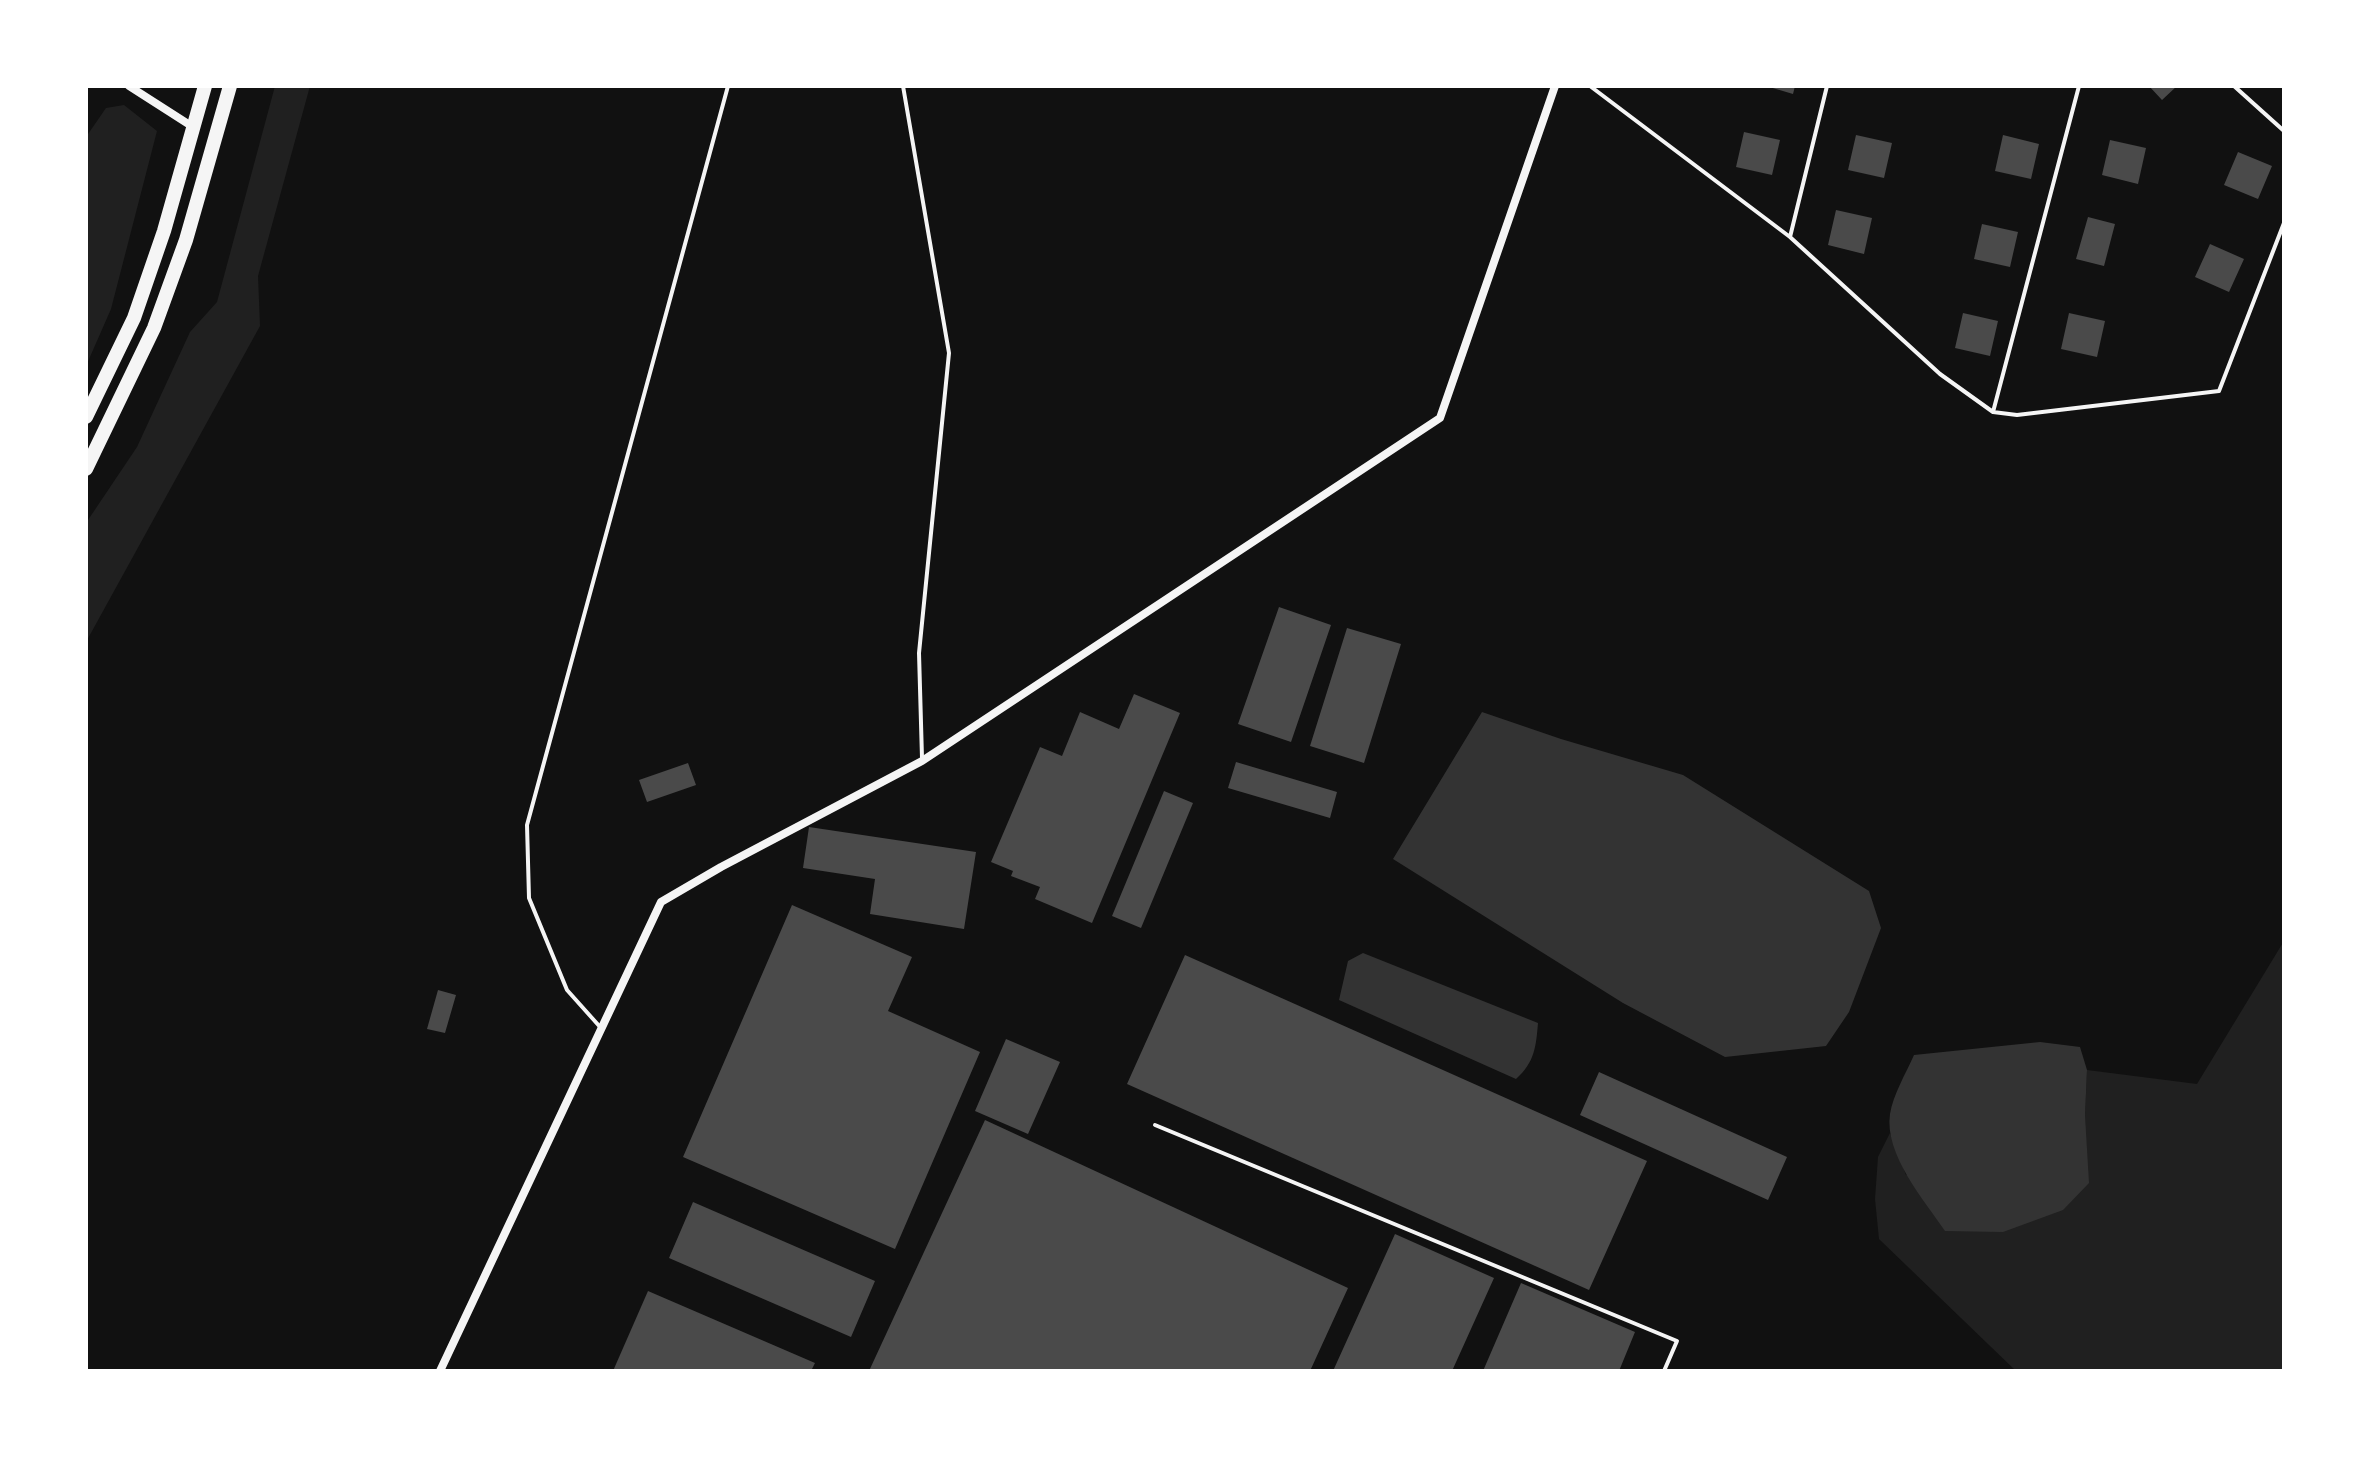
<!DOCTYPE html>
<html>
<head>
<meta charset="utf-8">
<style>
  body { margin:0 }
  #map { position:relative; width:2370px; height:1457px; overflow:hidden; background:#111; font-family:Bitter,serif }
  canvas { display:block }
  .frame { position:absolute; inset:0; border:88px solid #fff; pointer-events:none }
</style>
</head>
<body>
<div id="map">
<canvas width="2370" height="1457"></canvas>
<div class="frame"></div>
</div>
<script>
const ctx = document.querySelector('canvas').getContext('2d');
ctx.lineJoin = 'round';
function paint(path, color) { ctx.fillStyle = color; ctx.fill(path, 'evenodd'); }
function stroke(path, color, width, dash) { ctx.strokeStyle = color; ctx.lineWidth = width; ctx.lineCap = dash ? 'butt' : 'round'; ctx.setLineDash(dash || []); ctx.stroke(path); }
const green = new Path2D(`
  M275 86H310L258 276 260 326 86 642V523L137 447 190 332 217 302Z
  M124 105 157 131 111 309 86 366V137L106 108Z
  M2284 941V1371H2016L1879 1239 1875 1199 1878 1157 1890 1133 1906 1175 2085 1116 2087 1070 2197 1084Z`);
const water = new Path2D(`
  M1482 712 1561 739 1683 775 1869 891 1881 928 1849 1012 1826 1046 1725 1057 1623 1003 1393 859Z
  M1363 953 1538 1023C1536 1046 1535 1062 1516 1079L1339 1000 1348 961Z
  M2040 1042 2080 1047 2087 1070 2085 1116 2089 1183 2063 1210 2003 1232 1945 1231C1924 1200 1884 1154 1890 1114 1893 1095 1906 1073 1914 1055Z`);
const building = new Path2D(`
  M1766 86H1795L1793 94Z
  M2149 86H2177L2162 100Z
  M1744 132 1780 140 1772 175 1736 167Z
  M1856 135 1892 143 1884 178 1848 170Z
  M2003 135 2039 144 2031 179 1995 171Z
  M2110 140 2146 148 2138 184 2102 175Z
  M2238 152 2272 166 2258 199 2224 185Z
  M1836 210 1872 218 1864 254 1828 245Z
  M2088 217 2115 224 2104 266 2076 259Z
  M1982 224 2018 232 2010 267 1974 259Z
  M2210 244 2244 259 2229 292 2195 277Z
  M1963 313 1998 321 1990 356 1955 348Z
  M2069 313 2105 321 2097 357 2061 349Z
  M1279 607 1331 625 1291 742 1238 724Z
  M1347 628 1401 644 1364 763 1310 746Z
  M1134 694 1180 713 1092 923 1035 899 1040 887 1011 876 1013 871 991 862 1040 747 1062 756 1080 712 1119 729Z
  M1236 762 1337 792 1330 818 1228 788Z
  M688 763 696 785 647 802 639 780Z
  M1164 791 1193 803 1141 928 1112 916Z
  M809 827 976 852 964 929 870 914 875 879 803 868Z
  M792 905 912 957 888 1011 980 1052 895 1249 683 1157Z
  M1185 955 1647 1161 1589 1290 1127 1084Z
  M438 990 456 995 445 1033 427 1029Z
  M1006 1039 1060 1062 1028 1134 975 1111Z
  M1599 1072 1787 1157 1768 1200 1580 1115Z
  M985 1120 1348 1288 1310 1371H869Z
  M693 1202 875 1281 851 1337 669 1258Z
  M1395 1234 1494 1278 1452 1371H1333Z
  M1521 1283 1635 1332 1619 1371H1483Z
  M648 1291 815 1363 811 1371H613Z`);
const service = new Path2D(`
  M903 86 949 353 919 653 922 758
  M1590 86 1790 237 1940 374 1993 412 2017 415 2219 391 2284 223
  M2234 86 2284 131
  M1790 237 1827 86
  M1993 412 2079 86
  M601 1028 567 990 529 898 527 825 728 86
  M1155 1125 1677 1341 1664 1371`);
const minor = new Path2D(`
  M129 86 193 127
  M440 1371 661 902 721 867 922 761 1440 418 1555 86`);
const trunk = new Path2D(`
  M86 417 134 318 164 231 205 86
  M86 469 154 328 186 240 230 86`);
paint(green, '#202020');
paint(water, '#333');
paint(building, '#4a4a4a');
stroke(service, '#f5f5f5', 4);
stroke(minor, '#f5f5f5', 8);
stroke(trunk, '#f5f5f5', 14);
</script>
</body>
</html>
